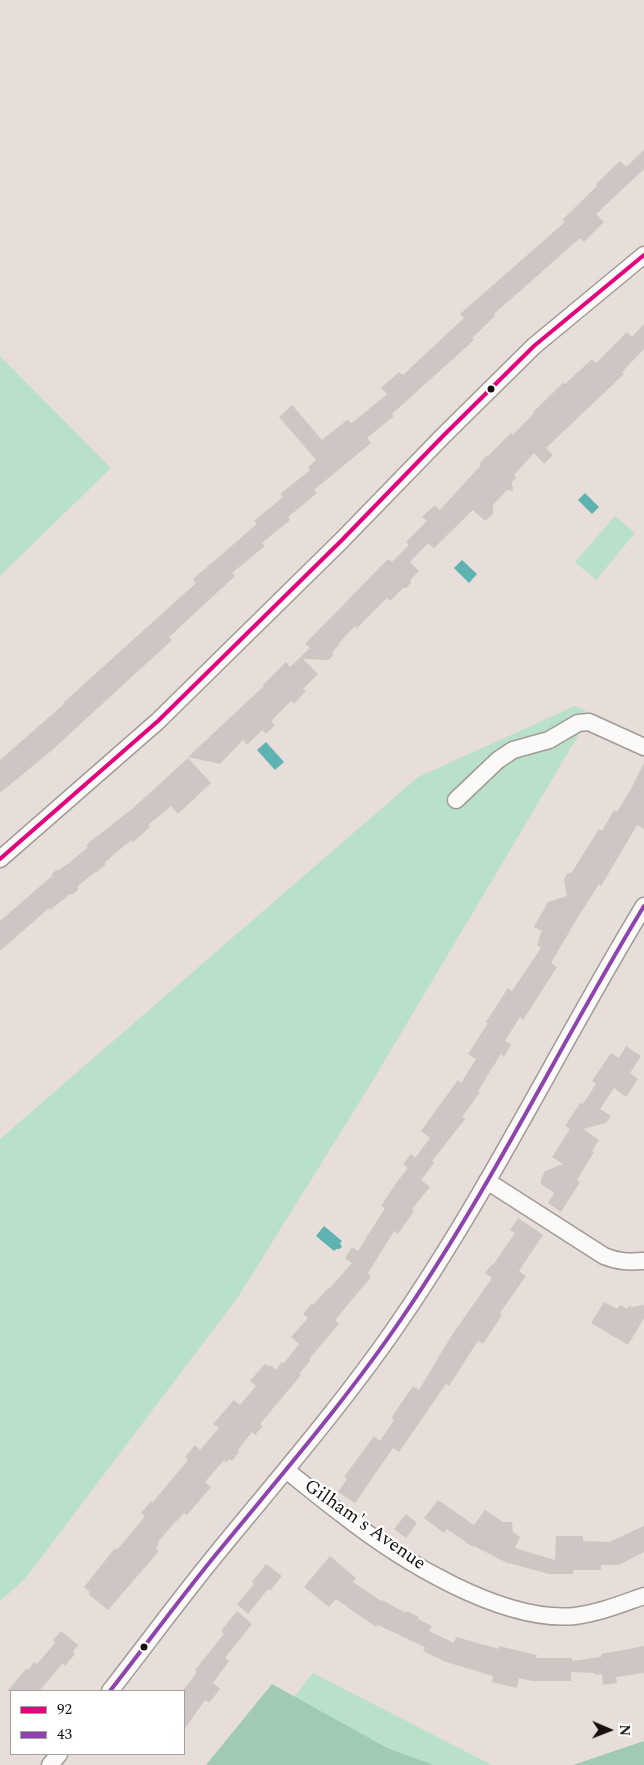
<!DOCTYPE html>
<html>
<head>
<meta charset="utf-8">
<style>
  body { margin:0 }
  #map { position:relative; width:644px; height:1765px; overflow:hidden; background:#e7deda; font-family:Spectral,serif }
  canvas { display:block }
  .legend { position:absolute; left:10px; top:1690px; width:175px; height:65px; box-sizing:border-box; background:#fff; border:1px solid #a3a09f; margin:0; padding:6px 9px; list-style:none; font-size:15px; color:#18120f }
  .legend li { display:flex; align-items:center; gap:10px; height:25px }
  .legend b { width:25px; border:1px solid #a3a09f }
  .north { position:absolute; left:584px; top:1705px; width:50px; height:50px; -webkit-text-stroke:4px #fff; paint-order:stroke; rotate:91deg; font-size:14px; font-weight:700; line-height:20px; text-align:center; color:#18120f }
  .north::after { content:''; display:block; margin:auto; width:18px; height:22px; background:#18120f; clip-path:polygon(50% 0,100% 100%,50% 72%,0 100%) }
</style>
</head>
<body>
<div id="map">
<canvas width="644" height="1765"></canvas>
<ul class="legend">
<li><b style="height:6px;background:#e5007d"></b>92</li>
<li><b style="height:6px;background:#8e44ad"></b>43</li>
</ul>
<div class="north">N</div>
</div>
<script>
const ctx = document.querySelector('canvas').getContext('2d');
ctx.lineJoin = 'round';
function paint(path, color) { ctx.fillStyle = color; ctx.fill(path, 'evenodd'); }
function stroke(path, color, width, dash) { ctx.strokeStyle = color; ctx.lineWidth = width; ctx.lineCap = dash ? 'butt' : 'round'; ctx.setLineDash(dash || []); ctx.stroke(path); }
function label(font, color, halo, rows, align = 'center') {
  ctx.font = font + ' Spectral,serif'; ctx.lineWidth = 4.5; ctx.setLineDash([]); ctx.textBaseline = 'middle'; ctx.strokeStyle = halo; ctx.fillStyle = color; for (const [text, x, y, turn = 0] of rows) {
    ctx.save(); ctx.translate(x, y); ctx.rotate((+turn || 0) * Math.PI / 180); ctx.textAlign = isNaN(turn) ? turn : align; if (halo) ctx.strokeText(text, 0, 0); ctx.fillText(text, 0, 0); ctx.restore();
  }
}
const green = new Path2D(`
  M0 356 111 468 0 576Z
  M615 516 635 533 596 580 575 562Z
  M575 706 591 714 372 1082 238 1297 25 1579 0 1601V1139L418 777Z
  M313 1673 492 1765H240Z`);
const forest = new Path2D(`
  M272 1684 387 1748 433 1765H206Z
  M644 1741V1765H573Z`);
const water = new Path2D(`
  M585 493 599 507 592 514 578 500Z
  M462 560 477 574 469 583 454 568Z
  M266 742 284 762 275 770 257 750Z
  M324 1226 342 1241 340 1243 342 1247 339 1249H336L334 1251 316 1236Z`);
const building = new Path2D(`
  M644 150V169L596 214 604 222 584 242 580 238 494 314 495 316 472 338 474 340 392 414 394 416 367 438 371 443 314 490 317 493 288 517 290 520 262 543 265 546 232 573 235 576 169 637 172 640 51 751 0 793V760L64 704 63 703 196 583 193 579 257 524 254 521 283 497 280 494 310 470 308 467 316 460 279 417 292 405 322 440 347 420 352 423 387 394 381 388 399 372 403 375 464 318 460 314 565 222 562 220 597 186 596 184 620 161 626 167Z
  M644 324V349L622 372 624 374 546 448 553 455 544 464 534 453 514 475 516 478 512 482 513 491 507 490 493 505V514L485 521 473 510 434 548 428 543 410 562 419 571 411 579V583L406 588H403L390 601 387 598 357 628 355 626 339 643 340 644 333 651V655L329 660 303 659 318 674 303 689 306 691 294 704 291 701 271 721 275 725 266 734 262 730 247 745 243 740 220 764 188 757 264 686 263 685 286 662 290 667 310 648 305 644 388 559 392 562 409 545 406 542 427 521 422 517 435 505 440 510 481 465 479 464 487 455 488 456 511 433 513 435 534 413 533 412 564 382 565 384 592 359 596 363 627 332 632 337Z
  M188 758 211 783 178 814 171 806 148 825 150 827 133 842 131 840 104 863 106 864 96 873 95 872 78 886V890L73 894H70L50 910 49 908 0 951V921L52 876V874L56 870H59L70 862 88 847 86 845 132 809Z
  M644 763V829L637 825 601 886 599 884 575 922 551 963 557 967 523 1020 520 1017 505 1041 511 1045 504 1057 501 1054 478 1091 480 1092 462 1117 465 1119 432 1161 434 1163 421 1180 430 1187 412 1209 414 1211 398 1234 394 1231 368 1273 371 1277 335 1320 339 1324 309 1359 311 1360 299 1374 301 1375 260 1424 263 1426 255 1435 252 1432 238 1450 239 1452 232 1461 229 1459 226 1463 224 1460 205 1482 211 1487 187 1515 184 1513 177 1521H176L157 1543 159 1544 156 1548 159 1551 108 1610 88 1594 90 1592 84 1587 115 1548 117 1550 145 1516 141 1513 151 1501 152 1503 188 1460 185 1457 195 1445 200 1450 219 1428 213 1424 234 1400 240 1405 256 1386 250 1381 265 1364 269 1367 270 1365 276 1370 282 1362 284 1363 299 1344 291 1337 308 1318 303 1314 311 1304 313 1305 328 1288 329 1289 352 1263 345 1258 352 1247 358 1251 385 1208 381 1206 396 1183 408 1168 403 1164 411 1154 415 1158 430 1138 421 1131 458 1080 461 1083 476 1059 468 1054 488 1023 486 1022 508 988 512 991 541 948 537 945 539 941 538 940 542 931 534 927 548 902 567 896 564 880 567 874 572 872 599 829 602 831 614 810 617 812 631 789Z
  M626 1046 641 1056 630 1073 638 1079 626 1097 614 1088 600 1109 611 1116 606 1123 583 1129 599 1140 592 1151 594 1152 577 1180 580 1182 561 1212 548 1203 554 1193 541 1184V1179L545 1171 563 1164 552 1157 570 1129 565 1126 580 1103 583 1104 596 1084 592 1081 611 1053 619 1058Z
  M518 1218 543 1235 519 1271 526 1276 500 1313 502 1315 483 1344 478 1341 449 1386 446 1384 399 1452 393 1448 355 1503 338 1492 347 1479 344 1477 374 1436 380 1441 394 1420 392 1419 393 1415 413 1386 419 1390 452 1335 492 1278 485 1273 492 1264 493 1265 515 1233 510 1230Z
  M604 1302 617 1309 620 1305 627 1309 629 1306 632 1307 644 1305V1318L628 1345 591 1323Z
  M438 1500 474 1525 485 1510 503 1522H512L513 1532 520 1537 515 1548 555 1560 556 1536H583V1541L609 1542 644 1526V1552L619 1565H601V1570H573V1574H549L509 1563V1564L474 1546 473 1547 447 1529 444 1533 424 1518Z
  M406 1514 417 1523 406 1538 394 1529Z
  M330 1556 356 1578 353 1582 381 1601 382 1600 406 1613 407 1611 419 1617 418 1619 432 1626 429 1631 454 1643 456 1637 499 1649V1646L537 1655 536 1658H572V1661L601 1657V1654L644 1646V1673L616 1677 617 1683 603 1685 602 1674 595 1675V1673L571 1672V1681H532L519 1678 517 1688 492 1682 493 1676 446 1662 423 1651 425 1647 378 1625 376 1627 336 1599 329 1607 304 1587Z
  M266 1564 282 1576 270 1591 268 1589 248 1614 237 1604 254 1584 252 1582Z
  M237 1611 252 1624 225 1658 229 1661 213 1683 220 1689 209 1703 205 1700 184 1730V1689L197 1672 195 1670 224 1634 221 1631Z
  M61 1631 78 1645 73 1652 75 1654 65 1666 63 1663 39 1691H7L26 1669 28 1670 34 1662 37 1664 55 1643 53 1640Z`);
const minor = new Path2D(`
  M456 800 498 760 513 750 549 740 578 723 589 722 644 747
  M0 859 158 721 342 540 443 436 534 346 644 255
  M487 1181 604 1256C618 1262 629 1262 644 1261
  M286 1470C305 1485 324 1501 343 1515 399 1559 501 1623 575 1616 599 1613 621 1604 644 1596
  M110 1691C146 1645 181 1597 218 1552 282 1474 348 1398 404 1315 493 1184 562 1041 644 906
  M50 1765 59 1754`);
const bus1 = new Path2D(`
  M0 859 158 721 342 540 443 436 534 346 644 255`);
const bus2 = new Path2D(`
  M110 1691C146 1645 181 1597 218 1552 282 1474 348 1398 404 1315 493 1184 562 1041 644 906`);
const markers = [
  [491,389,4.5,"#18120f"],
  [144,1647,4.5,"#18120f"]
];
const streetNames = [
  ["Gilham's Avenue",364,1526,35]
];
paint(green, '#b9e0c8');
paint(forest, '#a1cab2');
paint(water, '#5eb2b1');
paint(building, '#cdc6c2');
stroke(minor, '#a19a97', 19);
stroke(minor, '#fbfaf9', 16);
stroke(bus1, '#e5007d', 4);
stroke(bus2, '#8e44ad', 4);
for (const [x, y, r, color] of markers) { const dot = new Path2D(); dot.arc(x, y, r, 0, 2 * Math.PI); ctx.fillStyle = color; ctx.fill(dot); stroke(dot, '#fff', 2); }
label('19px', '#18120f', '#fff', streetNames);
</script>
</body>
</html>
